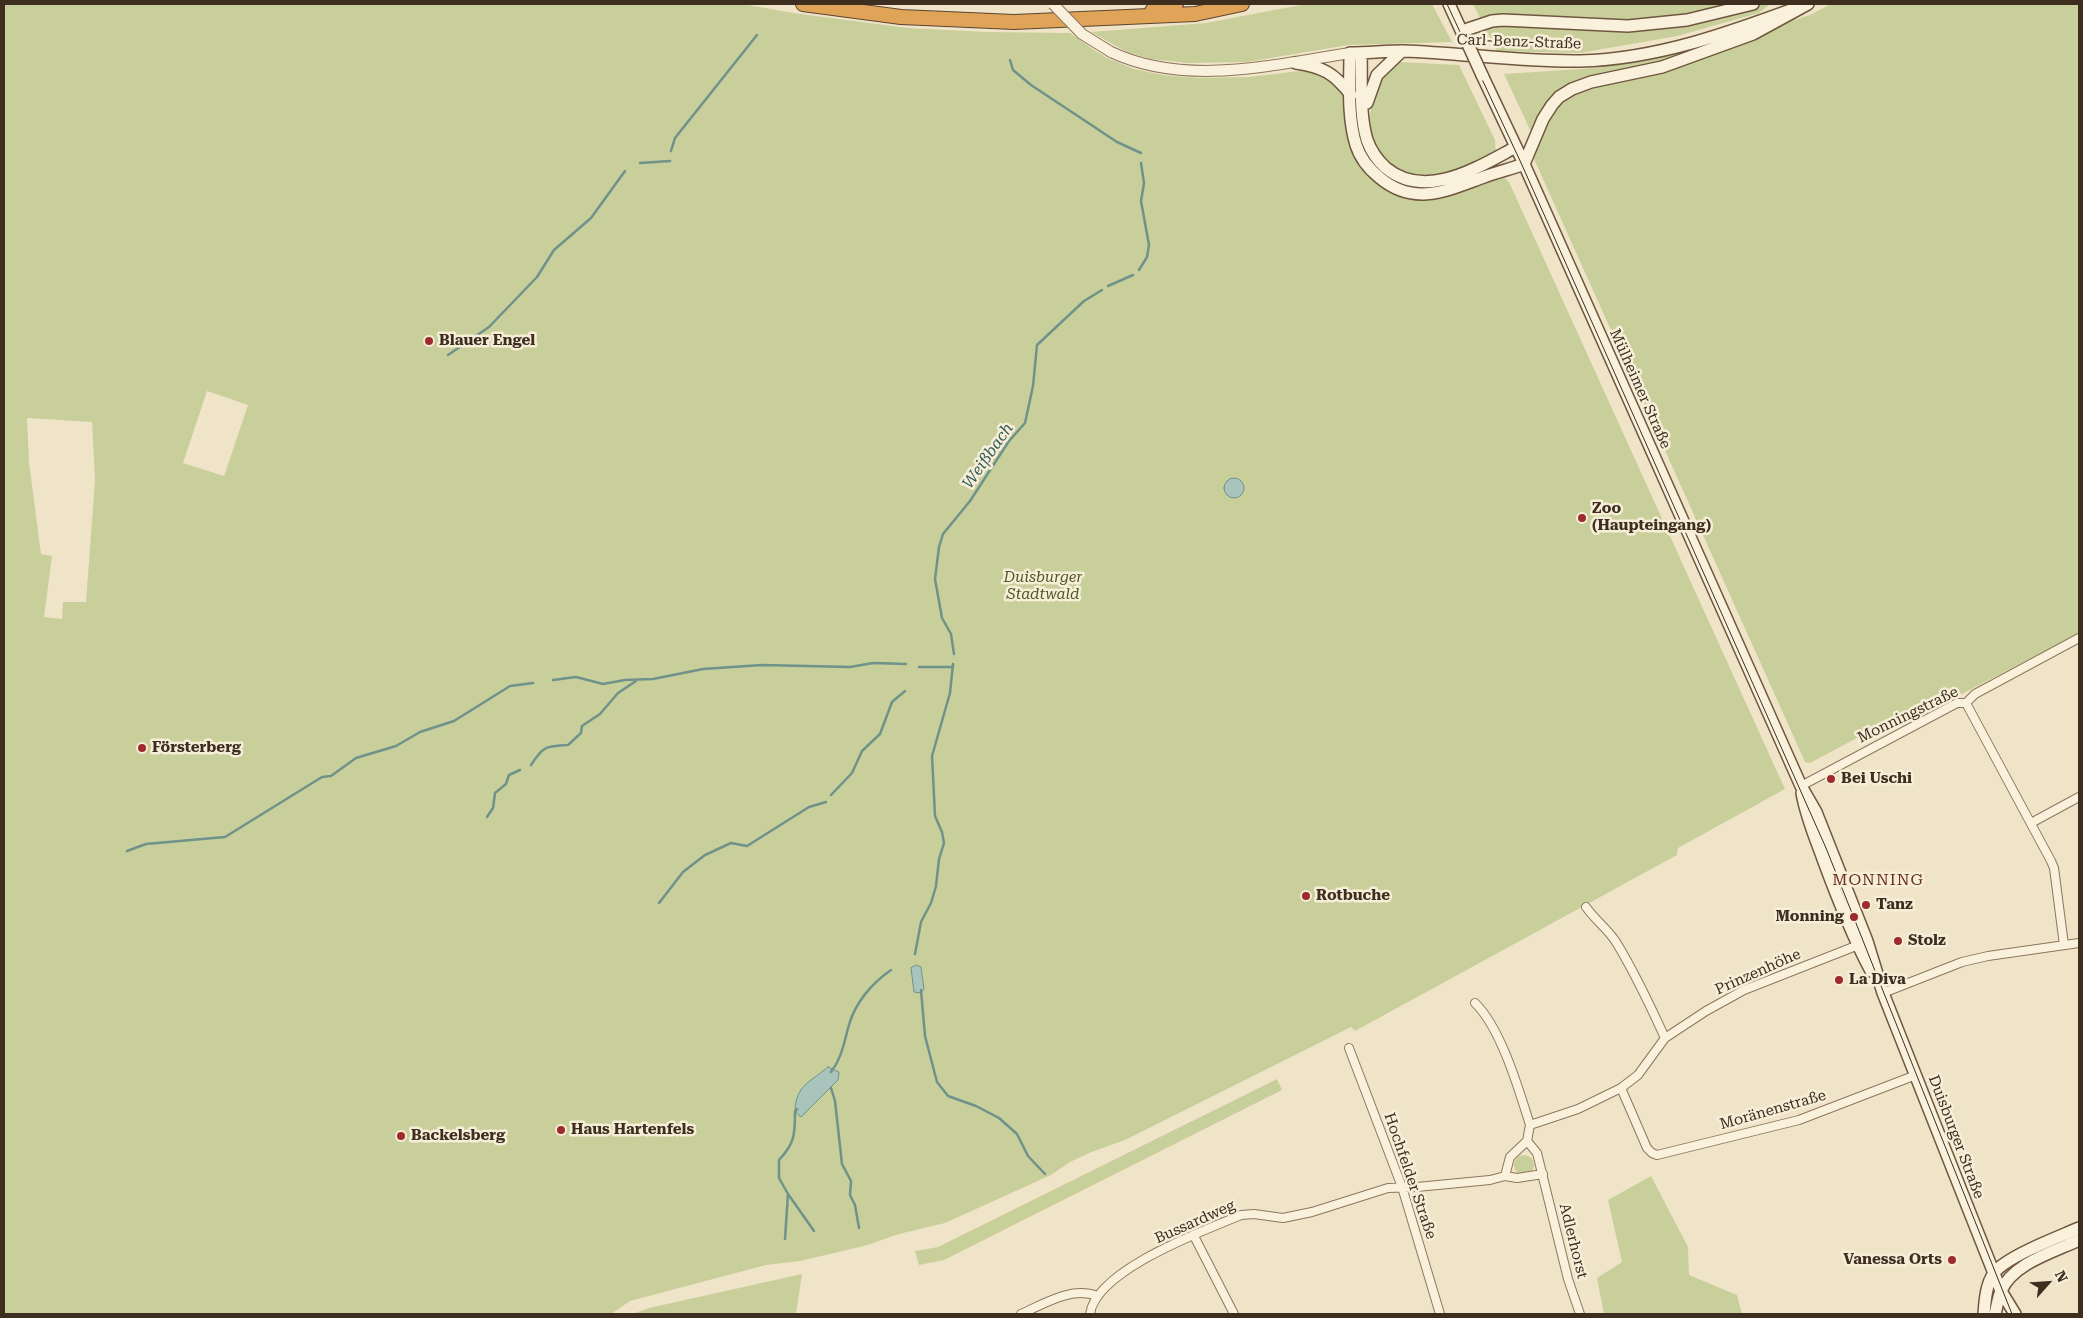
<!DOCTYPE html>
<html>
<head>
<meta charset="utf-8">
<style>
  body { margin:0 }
  #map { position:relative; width:2083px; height:1318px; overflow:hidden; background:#f0e4c8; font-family:"Roboto Serif",serif }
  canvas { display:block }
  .frame { position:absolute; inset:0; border:5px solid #3d2e20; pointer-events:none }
  .north { position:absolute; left:2023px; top:1258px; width:50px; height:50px; -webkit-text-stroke:4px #f7eed8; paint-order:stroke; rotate:64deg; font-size:14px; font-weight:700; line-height:20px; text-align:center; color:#3d2e20 }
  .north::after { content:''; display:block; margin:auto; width:18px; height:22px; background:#3d2e20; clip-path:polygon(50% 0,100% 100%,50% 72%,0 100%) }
</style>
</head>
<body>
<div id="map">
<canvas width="2083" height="1318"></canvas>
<div class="frame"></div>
<div class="north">N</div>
</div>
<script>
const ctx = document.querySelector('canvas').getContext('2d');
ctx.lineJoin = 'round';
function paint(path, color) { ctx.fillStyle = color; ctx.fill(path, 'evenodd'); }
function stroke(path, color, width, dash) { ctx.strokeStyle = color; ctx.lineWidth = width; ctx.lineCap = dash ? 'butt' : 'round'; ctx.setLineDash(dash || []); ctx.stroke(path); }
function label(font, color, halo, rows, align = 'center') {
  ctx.font = font + ' "Roboto Serif",serif'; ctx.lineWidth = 5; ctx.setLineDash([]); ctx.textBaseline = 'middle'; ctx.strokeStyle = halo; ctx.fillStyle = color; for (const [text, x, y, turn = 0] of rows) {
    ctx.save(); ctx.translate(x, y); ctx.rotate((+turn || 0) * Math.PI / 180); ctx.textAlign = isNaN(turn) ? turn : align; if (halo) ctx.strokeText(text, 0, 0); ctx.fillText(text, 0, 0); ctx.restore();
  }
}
const green = new Path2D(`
  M4 4H743L793 13 908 28 987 32 1070 33 1094 50 1107 58 1134 69 1163 75 1197 78 1249 77 1308 70 1328 77 1341 90 1345 98 1374 177 1435 198 1499 178H1505L1509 182 1785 789 1678 848 1677 855 1355 1031 1351 1027 1125 1140 1089 1153 1070 1162 1051 1175 945 1223 899 1234 864 1246 800 1261 766 1265 630 1301 611 1314H4ZM207 391 248 405 224 476 183 463ZM27 418 92 422 95 480 86 602H63L62 619 44 617 52 556 41 554 29 462ZM828 1067 838 1080 800 1117 820 1074Z
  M1306 4H1432L1452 42 1348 45 1247 62 1188 63 1151 59 1127 52 1091 32 1206 23Z
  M1473 4H1770L1759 13 1677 36 1580 53 1497 51Z
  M1831 4H2079V633L1910 721 1904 713 1810 763 1805 762 1534 159 1538 147 1504 74 1596 68 1703 48 1810 15Z
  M1398 62 1459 65 1495 140 1496 154C1474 163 1447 180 1423 177 1369 171 1358 120 1382 78 1385 72 1393 66 1398 62Z
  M1277 1079 1282 1090 944 1260 919 1265 915 1251 938 1247Z
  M1514 1165a10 10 0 1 1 20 0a10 10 0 1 1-20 0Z
  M1651 1176 1688 1247 1689 1275 1737 1295 1742 1314H1604L1597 1278 1622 1262 1608 1200Z
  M802 1274 796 1314H632L649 1308Z`);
const water = new Path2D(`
  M1224 488a10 10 0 1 1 20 0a10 10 0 1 1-20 0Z
  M917 965 921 967 924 989 921 993 914 992 911 968Z
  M828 1067 839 1072 838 1080 801 1117 795 1112C795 1085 811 1082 828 1067Z`);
const stream = new Path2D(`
  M1010 60 1013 70 1031 85 1117 142 1141 153
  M671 151 675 138 757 35
  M640 163 670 161
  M1139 270 1147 257 1149 245 1141 201 1144 183 1141 163
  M1108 286 1133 275
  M448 355 489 327 537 277 554 250 591 218 625 171
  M954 654 951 634 942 618 935 579 939 547 943 534 970 501 1009 441 1025 423 1033 386 1037 345 1084 301 1102 290
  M919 667H953
  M553 680 576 677 603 684 625 680 653 679 703 669 762 665 850 667 873 663 906 664
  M531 765C543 746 546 746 568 745L581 733 582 726 600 714 618 693 636 681
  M831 795 852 773 862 751 880 734 892 702 905 691
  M487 817 493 808 495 793 506 784 509 775 520 770
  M127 851 146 844 225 837 322 777 331 776 356 758 396 746 420 732 454 721 510 686 533 683
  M659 903 683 872 705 855 731 843 747 846 809 807 826 802
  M915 954 921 922 931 903 936 886 939 859 944 843 942 832 935 816 932 756 950 693 953 664
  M921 990 925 1036 937 1082 948 1096 976 1106 999 1118 1017 1134 1028 1156 1045 1174
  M831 1072C842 1058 844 1042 849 1025 855 1003 872 983 891 970
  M831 1088 835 1101 842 1164 851 1181 850 1195 855 1205 859 1228
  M788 1194 814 1231
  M785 1239 788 1194 779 1178V1160C795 1143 795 1134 795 1112L797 1109`);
const minor = new Path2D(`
  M1966 703 2051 861 2054 868 2064 945
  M1801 786 1957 703H1966L1975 694 2079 638
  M2031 823 2079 797
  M1586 907C1595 920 1607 928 1616 942 1635 973 1650 1005 1665 1038
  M1883 993 1962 962 1988 956 2079 943
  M1475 1003C1501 1028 1519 1090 1530 1125
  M1349 1048 1402 1187 1440 1314
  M1621 1088 1647 1148 1652 1153 1657 1155 1799 1120 1916 1075
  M1527 1141 1537 1153 1568 1279 1580 1314
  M1505 1176 1517 1178 1543 1174
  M1194 1236 1234 1314
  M1021 1314C1044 1304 1072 1286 1097 1296
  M1090 1314C1096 1270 1203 1231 1241 1215L1254 1214 1283 1218 1312 1212 1388 1188 1417 1187 1490 1180 1505 1176 1510 1157 1527 1141 1530 1125 1578 1109 1621 1088 1638 1075 1665 1038 1706 1011 1744 990 1861 944`);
const tertiary = new Path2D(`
  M1111 52C1186 87 1271 65 1350 53`);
const secondary = new Path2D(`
  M1449 4 1465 39
  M1807 4C1734 31 1659 59 1580 61 1521 62 1462 53 1403 51 1385 51 1368 53 1350 53 1350 82 1347 116 1356 145 1360 158 1370 170 1380 178 1415 207 1448 190 1484 177 1497 172 1511 169 1524 164L1543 119 1552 105 1559 97 1572 89 1591 82 1662 67 1753 34 1808 4
  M1462 31 1492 21 1503 20 1628 26 1687 20 1753 4
  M1361 53C1362 81 1359 113 1367 140 1371 151 1378 161 1386 168 1426 201 1478 167 1516 147
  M1296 63C1323 67 1334 73 1351 95
  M1482 75 1524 164 1801 786 1816 812 1867 941 1883 993 1970 1213 2001 1291 2015 1314
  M1367 103 1377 75 1402 51
  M1802 793C1806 816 1815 837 1823 859 1837 897 1852 935 1871 971
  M1984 1314C1985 1301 1986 1284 1994 1273 2007 1256 2059 1237 2079 1228
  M1995 1314C1997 1307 1998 1298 2001 1291 2013 1263 2054 1252 2079 1240`);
const motorway = new Path2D(`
  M803 4 901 17 1014 22 1195 14 1242 4
  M1152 11 1176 4`);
const tram = new Path2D(`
  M1447 4 1522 165 1826 848 2012 1314`);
const tertiaryBridge = new Path2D(`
  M1053 4 1082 34 1111 52`);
const secondaryBridge = new Path2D(`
  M1466 40 1482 75`);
const markers = [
  [429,341,5,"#9e2a2b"],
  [1582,518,5,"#9e2a2b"],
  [142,748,5,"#9e2a2b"],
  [1831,779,5,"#9e2a2b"],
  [1306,896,5,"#9e2a2b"],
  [1866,905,5,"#9e2a2b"],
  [1854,917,5,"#9e2a2b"],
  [1898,941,5,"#9e2a2b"],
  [1839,980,5,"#9e2a2b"],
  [561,1130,5,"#9e2a2b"],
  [401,1136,5,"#9e2a2b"],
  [1952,1260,5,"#9e2a2b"]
];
const streetNames = [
  ["Carl-Benz-Straße",1519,42,2],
  ["Mülheimer Straße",1640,389,66],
  ["Monningstraße",1908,715,-26],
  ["Prinzenhöhe",1758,972,-24],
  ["Moränenstraße",1773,1110,-16],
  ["Duisburger Straße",1956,1137,69],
  ["Hochfelder Straße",1410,1176,71],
  ["Bussardweg",1195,1222,-24],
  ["Adlerhorst",1573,1241,76]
];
const poiNames = [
  ["Blauer Engel",439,341],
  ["Zoo",1592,509],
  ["(Haupteingang)",1592,526],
  ["Försterberg",152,748],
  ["Bei Uschi",1841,779],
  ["Rotbuche",1316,896],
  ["Tanz",1876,905],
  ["Monning",1844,917,"right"],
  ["Stolz",1908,941],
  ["La Diva",1849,980],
  ["Haus Hartenfels",571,1130],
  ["Backelsberg",411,1136],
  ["Vanessa Orts",1942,1260,"right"]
];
const parkNames = [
  ["Duisburger",1043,578],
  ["Stadtwald",1043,595]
];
const waterNames = [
  ["Weißbach",988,456,-55]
];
const neighbourhoodNames = [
  ["MONNING",1878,880]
];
paint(green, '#c9cf9b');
paint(water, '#a9c4bc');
stroke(water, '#6f938a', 1);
stroke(stream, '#6f938a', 2.5);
stroke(minor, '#8d765c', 10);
stroke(tertiary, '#8d765c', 12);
stroke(secondary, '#6f573f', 14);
stroke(motorway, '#5b4430', 16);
stroke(minor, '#faf1dc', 8);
stroke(tertiary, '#faf1dc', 10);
stroke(secondary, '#faf1dc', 11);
stroke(motorway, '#e0a458', 14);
stroke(tram, '#3d2e20', 1);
stroke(tertiaryBridge, '#8d765c', 12, []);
stroke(secondaryBridge, '#6f573f', 14, []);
stroke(tertiaryBridge, '#faf1dc', 10);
stroke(secondaryBridge, '#faf1dc', 11);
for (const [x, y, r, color] of markers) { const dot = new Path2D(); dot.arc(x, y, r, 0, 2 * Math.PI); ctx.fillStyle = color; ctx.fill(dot); stroke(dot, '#f7eed8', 2); }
label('15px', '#3d2e20', '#f7eed8', streetNames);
label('bold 15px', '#3d2e20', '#f7eed8', poiNames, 'left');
label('italic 15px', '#4d5a26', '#f7eed8', parkNames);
label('italic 16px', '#2f5d5a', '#f7eed8', waterNames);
ctx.letterSpacing = '1px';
label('16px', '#6b2e1e', '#f7eed8', neighbourhoodNames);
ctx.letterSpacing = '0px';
</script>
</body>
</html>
